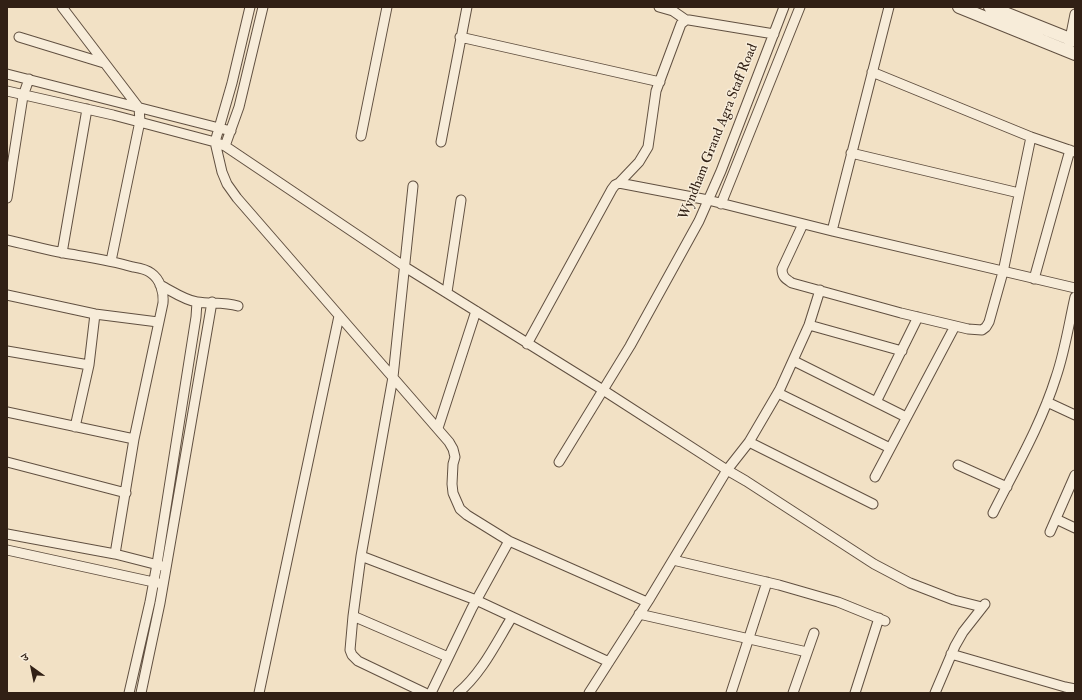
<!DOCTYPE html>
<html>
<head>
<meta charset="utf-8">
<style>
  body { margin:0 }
  #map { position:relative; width:1082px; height:700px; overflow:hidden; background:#f2e1c5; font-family:"IM FELL Double Pica","Noto Serif Devanagari",serif }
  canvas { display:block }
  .frame { position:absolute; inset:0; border:8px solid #312015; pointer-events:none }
  .north { position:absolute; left:12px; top:648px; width:40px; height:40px; -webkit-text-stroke:3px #f7ecd9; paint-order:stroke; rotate:327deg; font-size:11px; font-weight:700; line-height:16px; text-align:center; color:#312015 }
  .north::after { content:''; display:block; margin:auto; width:14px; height:18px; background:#312015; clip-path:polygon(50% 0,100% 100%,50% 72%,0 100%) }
</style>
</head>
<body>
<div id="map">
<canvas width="1082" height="700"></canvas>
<div class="frame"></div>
<div class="north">उ</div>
</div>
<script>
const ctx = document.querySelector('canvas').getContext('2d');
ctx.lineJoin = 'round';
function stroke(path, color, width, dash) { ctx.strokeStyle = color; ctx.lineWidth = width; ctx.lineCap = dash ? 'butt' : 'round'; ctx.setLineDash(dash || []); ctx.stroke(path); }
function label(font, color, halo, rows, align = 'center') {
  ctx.font = font + ' "IM FELL Double Pica",serif'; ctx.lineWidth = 3; ctx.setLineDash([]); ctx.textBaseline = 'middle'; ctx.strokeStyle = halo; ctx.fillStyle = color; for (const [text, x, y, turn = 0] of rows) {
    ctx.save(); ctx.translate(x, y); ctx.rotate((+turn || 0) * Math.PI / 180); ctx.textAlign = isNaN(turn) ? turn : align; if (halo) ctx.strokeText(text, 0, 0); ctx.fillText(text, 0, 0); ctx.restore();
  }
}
const minor = new Path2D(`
  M62 7 139 108 140 121 111 261
  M250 7 232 83 215 142 222 172 227 184 237 198 449 442 453 449 455 457 453 464 452 484 453 493 460 509 467 515 509 541 647 602
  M659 7 673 11 686 20
  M19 37 104 63
  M460 37 660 82
  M1069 44 1075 14
  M872 72 1031 137 1075 152
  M7 74 231 131
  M7 91 113 115 215 142 225 146 405 267 603 390 727 470 746 481 874 564 910 583 954 600 982 607
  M361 136 387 7
  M441 142 467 7
  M225 146 239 107 263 7
  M851 153 1019 193
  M619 183 639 162 648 147 656 91 681 24 686 20H689L774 34
  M413 186 393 377 361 556 353 616 350 650 352 655 358 661 425 693
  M7 198 23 96 29 79
  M721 204 800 7
  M803 224 782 269C782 277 786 279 792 283L901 313 968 329 982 330 986 327 989 322 1003 272 1031 137
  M832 231 889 7
  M7 240C26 244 45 250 64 253 87 257 110 260 133 267 139 268 146 269 151 273 160 279 164 292 163 303L134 439 115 554
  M62 253 87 109
  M1034 279 1070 150
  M160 285C172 291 184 300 197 302 211 304 224 302 238 306
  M447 292 461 200
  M7 295 95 314 158 322
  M809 325 902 351
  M527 344 612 189 615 185 619 183 708 200 832 231 1075 288
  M7 351 89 365
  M794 361 906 417
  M778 393 890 448
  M876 402 918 317
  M1047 402 1075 415
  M7 412 134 439
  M75 427 89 365 95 314
  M438 428 476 311
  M749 442 873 504
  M7 462 126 493
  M559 462 630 346 699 221 721 171 784 7
  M958 465 1007 487
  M875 477 955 326
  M993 513C1015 469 1041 425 1056 377 1065 351 1069 323 1075 297
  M1056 519 1075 528
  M1050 532 1075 475
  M7 534 115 554 162 566
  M7 550 158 583
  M361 556 476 600 609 662
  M673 560 779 585 838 602 885 621
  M639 614 807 652
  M353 616 448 657
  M951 654 1065 687 1075 689
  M129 693 150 602 157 564 196 317 197 302
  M141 693 160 603 212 302
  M259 693 339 316
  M431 693 472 608 509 541
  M458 693C482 673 496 643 512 617
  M589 693 650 598 727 470 749 442 780 389 809 325 820 290
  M731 693 767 582
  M793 693 814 633
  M855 693 879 618
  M935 693 955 646 963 632 985 604`);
const tertiary = new Path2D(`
  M959 7 1075 54
  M990 7 1075 41`);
const streetNames = [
  ["Wyndham Grand Agra Staff Road",719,132,-68]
];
stroke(minor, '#615041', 11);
stroke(tertiary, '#615041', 14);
stroke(minor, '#f7ecd9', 9);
stroke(tertiary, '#f7ecd9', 12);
label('14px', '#312015', '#f7ecd9', streetNames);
</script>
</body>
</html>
